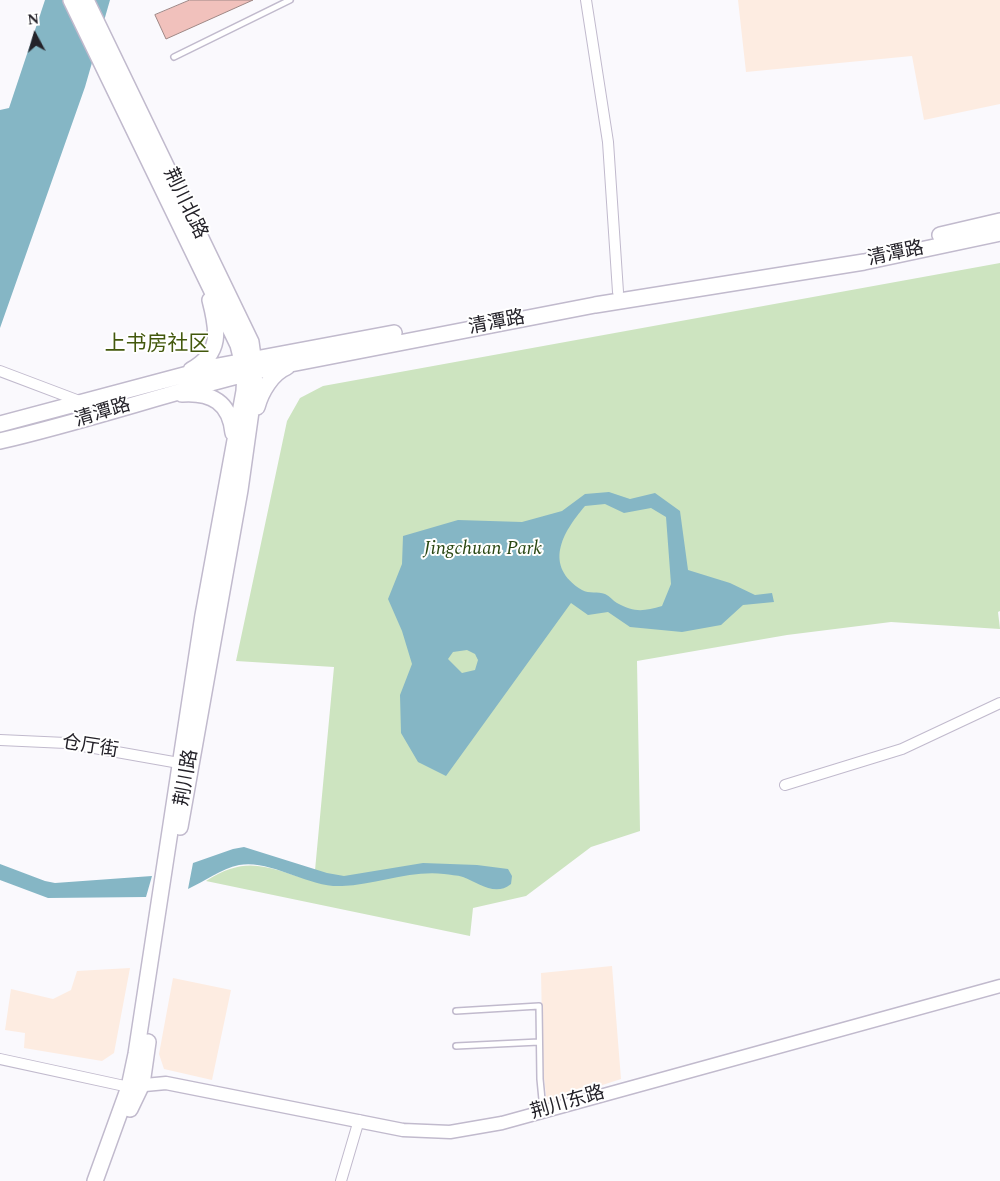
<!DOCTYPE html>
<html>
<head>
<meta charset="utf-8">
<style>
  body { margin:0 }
  #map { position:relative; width:1000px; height:1181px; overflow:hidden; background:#faf9fd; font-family:Spectral,serif }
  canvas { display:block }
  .north { position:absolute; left:10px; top:10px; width:50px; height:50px; -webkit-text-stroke:4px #fff; paint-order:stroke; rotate:354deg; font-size:14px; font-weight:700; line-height:20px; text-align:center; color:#242229 }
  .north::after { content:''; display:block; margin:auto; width:18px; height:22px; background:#242229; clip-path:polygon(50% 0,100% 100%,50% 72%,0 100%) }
</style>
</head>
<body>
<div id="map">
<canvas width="1000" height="1181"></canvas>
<div class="north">N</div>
</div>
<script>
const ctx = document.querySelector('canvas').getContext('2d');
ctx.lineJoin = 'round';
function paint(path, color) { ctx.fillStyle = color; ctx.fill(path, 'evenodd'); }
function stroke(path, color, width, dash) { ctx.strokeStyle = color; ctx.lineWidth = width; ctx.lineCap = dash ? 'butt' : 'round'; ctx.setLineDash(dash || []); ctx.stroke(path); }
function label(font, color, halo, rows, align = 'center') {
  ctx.font = font + ' Spectral,"Noto Sans SC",serif'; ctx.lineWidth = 4; ctx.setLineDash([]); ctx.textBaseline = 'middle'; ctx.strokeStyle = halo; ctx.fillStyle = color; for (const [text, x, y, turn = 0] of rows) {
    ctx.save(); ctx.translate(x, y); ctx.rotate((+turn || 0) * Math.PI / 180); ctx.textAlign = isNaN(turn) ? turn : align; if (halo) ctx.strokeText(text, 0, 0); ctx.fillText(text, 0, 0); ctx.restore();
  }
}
const commercial = new Path2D(`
  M738 0H1000V104L924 120 912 56 746 72Z
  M612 966 621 1079 547 1103 543 1070 541 973Z
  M130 968 114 1053 102 1061 24 1048 25 1033 5 1030 11 989 53 999 71 990 77 971Z
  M173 978 231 990 212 1080 164 1069 159 1054Z`);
const green = new Path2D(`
  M1000 263V611L998 612 1000 629 891 622 787 635 637 661 640 831 591 847 526 896 473 908 470 936 206 881C249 853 269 869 314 881L334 667 236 661 287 421 300 398 323 386Z`);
const water = new Path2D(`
  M45 0H110L85 87 0 328V110L9 108Z
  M609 492 630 499 655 493 680 511 688 570 730 583 755 595 772 593 774 602 743 605 721 625 682 632 630 627 608 612 588 615 571 603 446 776 418 762 401 733 400 695 412 664 402 631 388 599 402 564 403 536 458 520 522 522 562 511 585 494ZM605 504 624 513 651 508 666 517 671 584 662 606C644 611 635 613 617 603 613 601 610 596 605 594 598 591 589 594 582 590 543 566 562 533 585 506ZM467 650 475 654 478 660 475 670 462 673 448 659 453 652Z
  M244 847 327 873 344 876 423 863 477 865 508 869 512 876 511 884C495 897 479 883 463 877 457 875 450 875 444 874 410 870 376 885 342 886 309 888 271 859 239 865 221 869 205 881 188 889L193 863 233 849Z
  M0 864 45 881 55 883 152 876 146 897 48 898 0 880Z`);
const building = new Path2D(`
  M190 0H253L166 39 155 15Z`);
const service = new Path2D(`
  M174 57 290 0
  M456 1011 539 1006 540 1079 543 1110
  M456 1046 539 1042`);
const minor = new Path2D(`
  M586 0 608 142 618 292
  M0 371 82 402
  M0 740 66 743 179 763
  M785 785 902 749 1000 703
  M0 1059 129 1087
  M341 1181 359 1120`);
const tertiary = new Path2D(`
  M134 1086 166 1083 403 1130 450 1132 502 1123 1000 986`);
const secondary = new Path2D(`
  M71 0 238 345 245 373 244 391 203 615 136 1054 129 1087 95 1181
  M86 0 251 342 255 371 254 390 240 490 180 827
  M940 235 1000 221
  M191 370C222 353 218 331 210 300
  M182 394C212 392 230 403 233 433
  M257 407C261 392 272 373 287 367
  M0 424 218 366 394 333
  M0 441C91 420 179 389 270 368L595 305 864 262 1000 233
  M130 1109 142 1084 148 1042`);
const streetNames = [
  ["荆川北路",184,204,64],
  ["清潭路",896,255,-12],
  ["清潭路",497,324,-11],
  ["清潭路",103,414,-17],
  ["仓厅街",90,748,9],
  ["荆川路",188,778,-80],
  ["荆川东路",568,1104,-16]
];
const parkNames = [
  ["Jingchuan Park",483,550]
];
const quarterNames = [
  ["上书房社区",157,346]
];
paint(commercial, '#fdece1');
paint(green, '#cde4c0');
paint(water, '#85b6c5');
paint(building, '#f1c1bc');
stroke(building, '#9f8886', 1);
stroke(service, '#c1bacd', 8);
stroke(minor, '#c1bacd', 12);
stroke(tertiary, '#c1bacd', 15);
stroke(secondary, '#c1bacd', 18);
stroke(service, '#fff', 5);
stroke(minor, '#fff', 10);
stroke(tertiary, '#fff', 12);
stroke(secondary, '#fff', 15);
label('19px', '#242229', '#fff', streetNames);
label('italic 19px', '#294712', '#fff', parkNames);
label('21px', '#43580d', '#fff', quarterNames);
</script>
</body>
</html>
